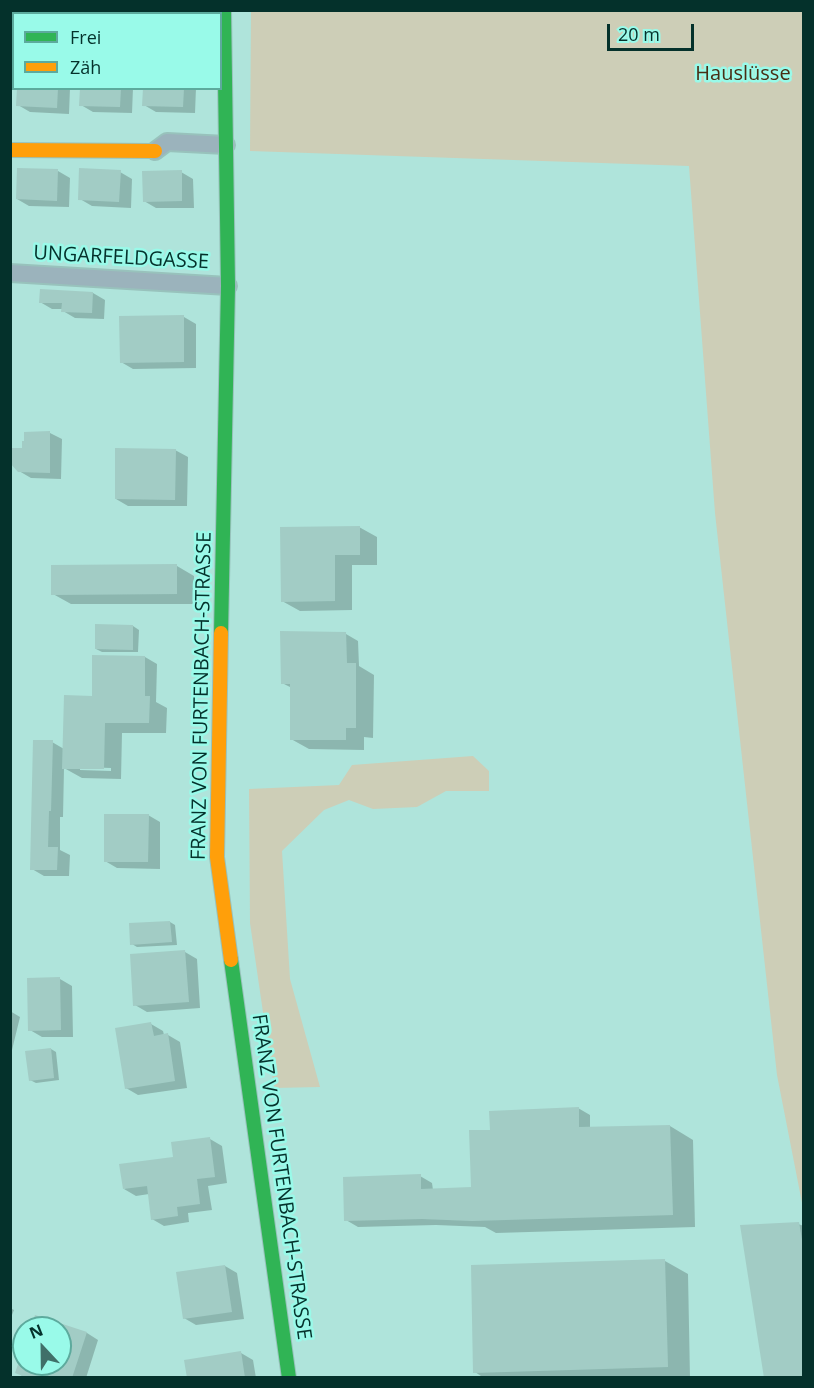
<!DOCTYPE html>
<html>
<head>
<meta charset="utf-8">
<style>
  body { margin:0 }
  #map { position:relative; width:814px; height:1388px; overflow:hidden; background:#afe4db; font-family:"Open Sans",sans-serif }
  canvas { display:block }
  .frame { position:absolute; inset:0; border:12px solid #04312b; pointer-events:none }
  .legend { position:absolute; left:12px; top:12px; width:210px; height:78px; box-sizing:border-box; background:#99fae9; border:2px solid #5daa9d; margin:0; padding:8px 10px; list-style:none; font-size:18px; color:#04312b }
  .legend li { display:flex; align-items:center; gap:12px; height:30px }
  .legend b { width:30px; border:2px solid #5daa9d }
  .north { position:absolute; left:12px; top:1316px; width:60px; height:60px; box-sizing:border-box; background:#99fae9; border:2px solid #5daa9d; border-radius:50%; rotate:338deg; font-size:16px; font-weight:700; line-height:24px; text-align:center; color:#04312b }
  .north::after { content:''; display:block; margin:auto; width:21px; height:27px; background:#407069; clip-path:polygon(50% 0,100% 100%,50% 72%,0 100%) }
  .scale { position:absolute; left:607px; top:24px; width:87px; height:27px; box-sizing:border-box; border:3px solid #04312b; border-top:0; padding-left:8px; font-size:18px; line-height:21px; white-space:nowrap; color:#04312b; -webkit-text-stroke:4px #99fae9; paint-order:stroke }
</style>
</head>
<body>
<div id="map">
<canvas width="814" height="1388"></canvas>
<div class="frame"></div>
<ul class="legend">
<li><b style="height:8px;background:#30b455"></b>Frei</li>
<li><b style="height:8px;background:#ff9f0a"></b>Zäh</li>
</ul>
<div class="north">N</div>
<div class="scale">20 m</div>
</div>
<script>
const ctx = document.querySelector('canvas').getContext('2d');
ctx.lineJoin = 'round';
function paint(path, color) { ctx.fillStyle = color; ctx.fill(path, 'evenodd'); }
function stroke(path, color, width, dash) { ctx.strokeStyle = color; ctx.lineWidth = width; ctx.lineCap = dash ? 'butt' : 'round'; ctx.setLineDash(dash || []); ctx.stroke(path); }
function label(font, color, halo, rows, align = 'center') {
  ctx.font = font + ' "Open Sans",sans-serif'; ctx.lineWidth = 5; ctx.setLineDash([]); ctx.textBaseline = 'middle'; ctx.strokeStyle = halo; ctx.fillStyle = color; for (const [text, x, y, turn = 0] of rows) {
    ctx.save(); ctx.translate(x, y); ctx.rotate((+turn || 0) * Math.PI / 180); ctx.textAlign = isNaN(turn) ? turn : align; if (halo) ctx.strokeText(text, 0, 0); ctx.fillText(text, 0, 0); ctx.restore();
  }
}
const green = new Path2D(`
  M251 11H803V1208L777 1075 715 513 689 166 250 151Z
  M473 756 489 771V791H446L417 807 373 809 349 800 324 810 282 851 290 979 320 1087 274 1088 250 923 249 789 339 785 352 765Z`);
const shadow = new Path2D(`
  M10 10H48V14H14V38H10Z
  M59 10H110V14H58Z
  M123 10H171L174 14H123Z
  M18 88H70L69 114 30 112 18 105Z
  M82 88H133L132 113 93 112 81 105Z
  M144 88H196L195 113 156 112 144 105Z
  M58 171 70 178 69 207 29 206 17 199Z
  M120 172 132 179 131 208 92 206 80 199Z
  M181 172 193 179 194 208H156L144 201Z
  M93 293 105 300 104 319 75 318 63 311V309H52L40 302Z
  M184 317 196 324V368L133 369 121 362Z
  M26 433H50L62 439 61 479 31 478 19 471 26 442Z
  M175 450 188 457 187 506H128L116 499Z
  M359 527 377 537V565H352V610L300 611 282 601Z
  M177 566 194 576V604H71L53 594Z
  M133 626 139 630 138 652H102L96 649Z
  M346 634 358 641 359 666 374 675 373 738 364 737V750L309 749 291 739 292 688 282 683Z
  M94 657H145L157 664 156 702 167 708 166 733H122L121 779 82 778 64 768 63 817H60V850L70 855 69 876H44L32 869 52 742 64 749 93 697ZM80 767 111 768V771L80 770Z
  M148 815 160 822V869L117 868 105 861Z
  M170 922 175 925 177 945 137 947 132 944Z
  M185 952 197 959 200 1008 147 1012 135 1005Z
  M60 979 72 986 73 1037H42L30 1030Z
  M10 1011 20 1017 12 1050 10 1049Z
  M151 1024 163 1031 164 1035H168L180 1042 187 1088 138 1095 126 1088Z
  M51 1049 56 1052 59 1080 36 1083 30 1080Z
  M578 1108 590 1115V1129L670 1126 693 1140 695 1227 496 1233 485 1227 436 1225 358 1227 346 1220 420 1176 432 1183 433 1190H472Z
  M210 1139 222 1146 227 1183 208 1186 212 1210 188 1213 189 1222 164 1226 152 1219 149 1194 136 1196 124 1189Z
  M798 1224 804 1226V1378Z
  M665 1261 688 1274 690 1378H484L475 1372Z
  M225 1266 237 1273 244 1319 196 1325 184 1318Z
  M10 1308 14 1310 10 1320Z
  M36 1317 87 1333 98 1340 86 1378H25L17 1372 24 1351V1364H60V1328H32Z
  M241 1353 253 1360 256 1378H188Z`);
const building = new Path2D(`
  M10 10H36V14H14V33H10Z
  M57 10H98V14H57Z
  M121 10H162V14H121Z
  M17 88H58L57 108 16 106Z
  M80 88H121L120 107 79 106Z
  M143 88H184L183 107 142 106Z
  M17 168 58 169 57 201 16 199Z
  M79 168 121 170 119 202 78 200Z
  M182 170V201L143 202 142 171Z
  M40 289 93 292 92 313 61 312 62 303H39Z
  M184 315V362L120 363 119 316Z
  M50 431V473L18 472 10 463V448H22V441H24V432Z
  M115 448 176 449 175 500 115 499Z
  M360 526V555H335V601L281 602 280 527Z
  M177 564V594L51 595V565Z
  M95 624 133 625V650L95 649Z
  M280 631 346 632 347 663H356V728H346V740H290V684H281Z
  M92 655 145 656V696H150L149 723H105L104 769H62L64 695 92 696Z
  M33 740H53L51 811H49L48 847H58L57 870H30Z
  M104 814H149L148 862H104Z
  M170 921 172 942 130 945 129 923Z
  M185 950 189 1002 133 1006 130 954Z
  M60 977 61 1030 28 1031 27 978Z
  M151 1022 154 1036 168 1033 175 1081 125 1089 115 1028Z
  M51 1048 54 1078 29 1081 25 1051Z
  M579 1107V1127L670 1125 673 1215 472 1221 422 1219 344 1221 343 1177 421 1174V1189L471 1187 469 1130H490L489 1111Z
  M210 1137 215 1177 197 1179 200 1204 177 1207 178 1216 151 1220 147 1186 123 1189 119 1164 173 1157 171 1142Z
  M799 1222 804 1252V1378H764L740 1225Z
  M665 1259 668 1367 473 1373 471 1265Z
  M225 1265 232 1312 183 1319 176 1272Z
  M35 1315 87 1332 72 1378H28L15 1373 24 1347V1364H60V1328H30Z
  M241 1351 245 1378H187L184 1360Z`);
const lane = new Path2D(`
  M155 151 167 142 226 145
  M10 273 228 286`);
const fast = new Path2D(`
  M221 633 228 286 224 10
  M231 960 289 1378`);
const slow = new Path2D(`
  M10 150 155 151
  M221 633 217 857 231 960`);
const parkNames = [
  ["Hauslüsse",743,74]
];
const streetNames = [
  ["UNGARFELDGASSE",121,258,3],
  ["FRANZ VON FURTENBACH-STRASSE",202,696,-89],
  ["FRANZ VON FURTENBACH-STRASSE",281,1177,82]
];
paint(green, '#cdceb7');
paint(shadow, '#0003');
paint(building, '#a2ccc5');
stroke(lane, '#98c2bc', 20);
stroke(fast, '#98c2bc', 16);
stroke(slow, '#98c2bc', 16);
stroke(lane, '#9bb3bc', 16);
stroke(fast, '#30b455', 14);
stroke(slow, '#ff9f0a', 14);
label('20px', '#492d14', '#99fae9', parkNames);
label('20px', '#04312b', '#99fae9', streetNames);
</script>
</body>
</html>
